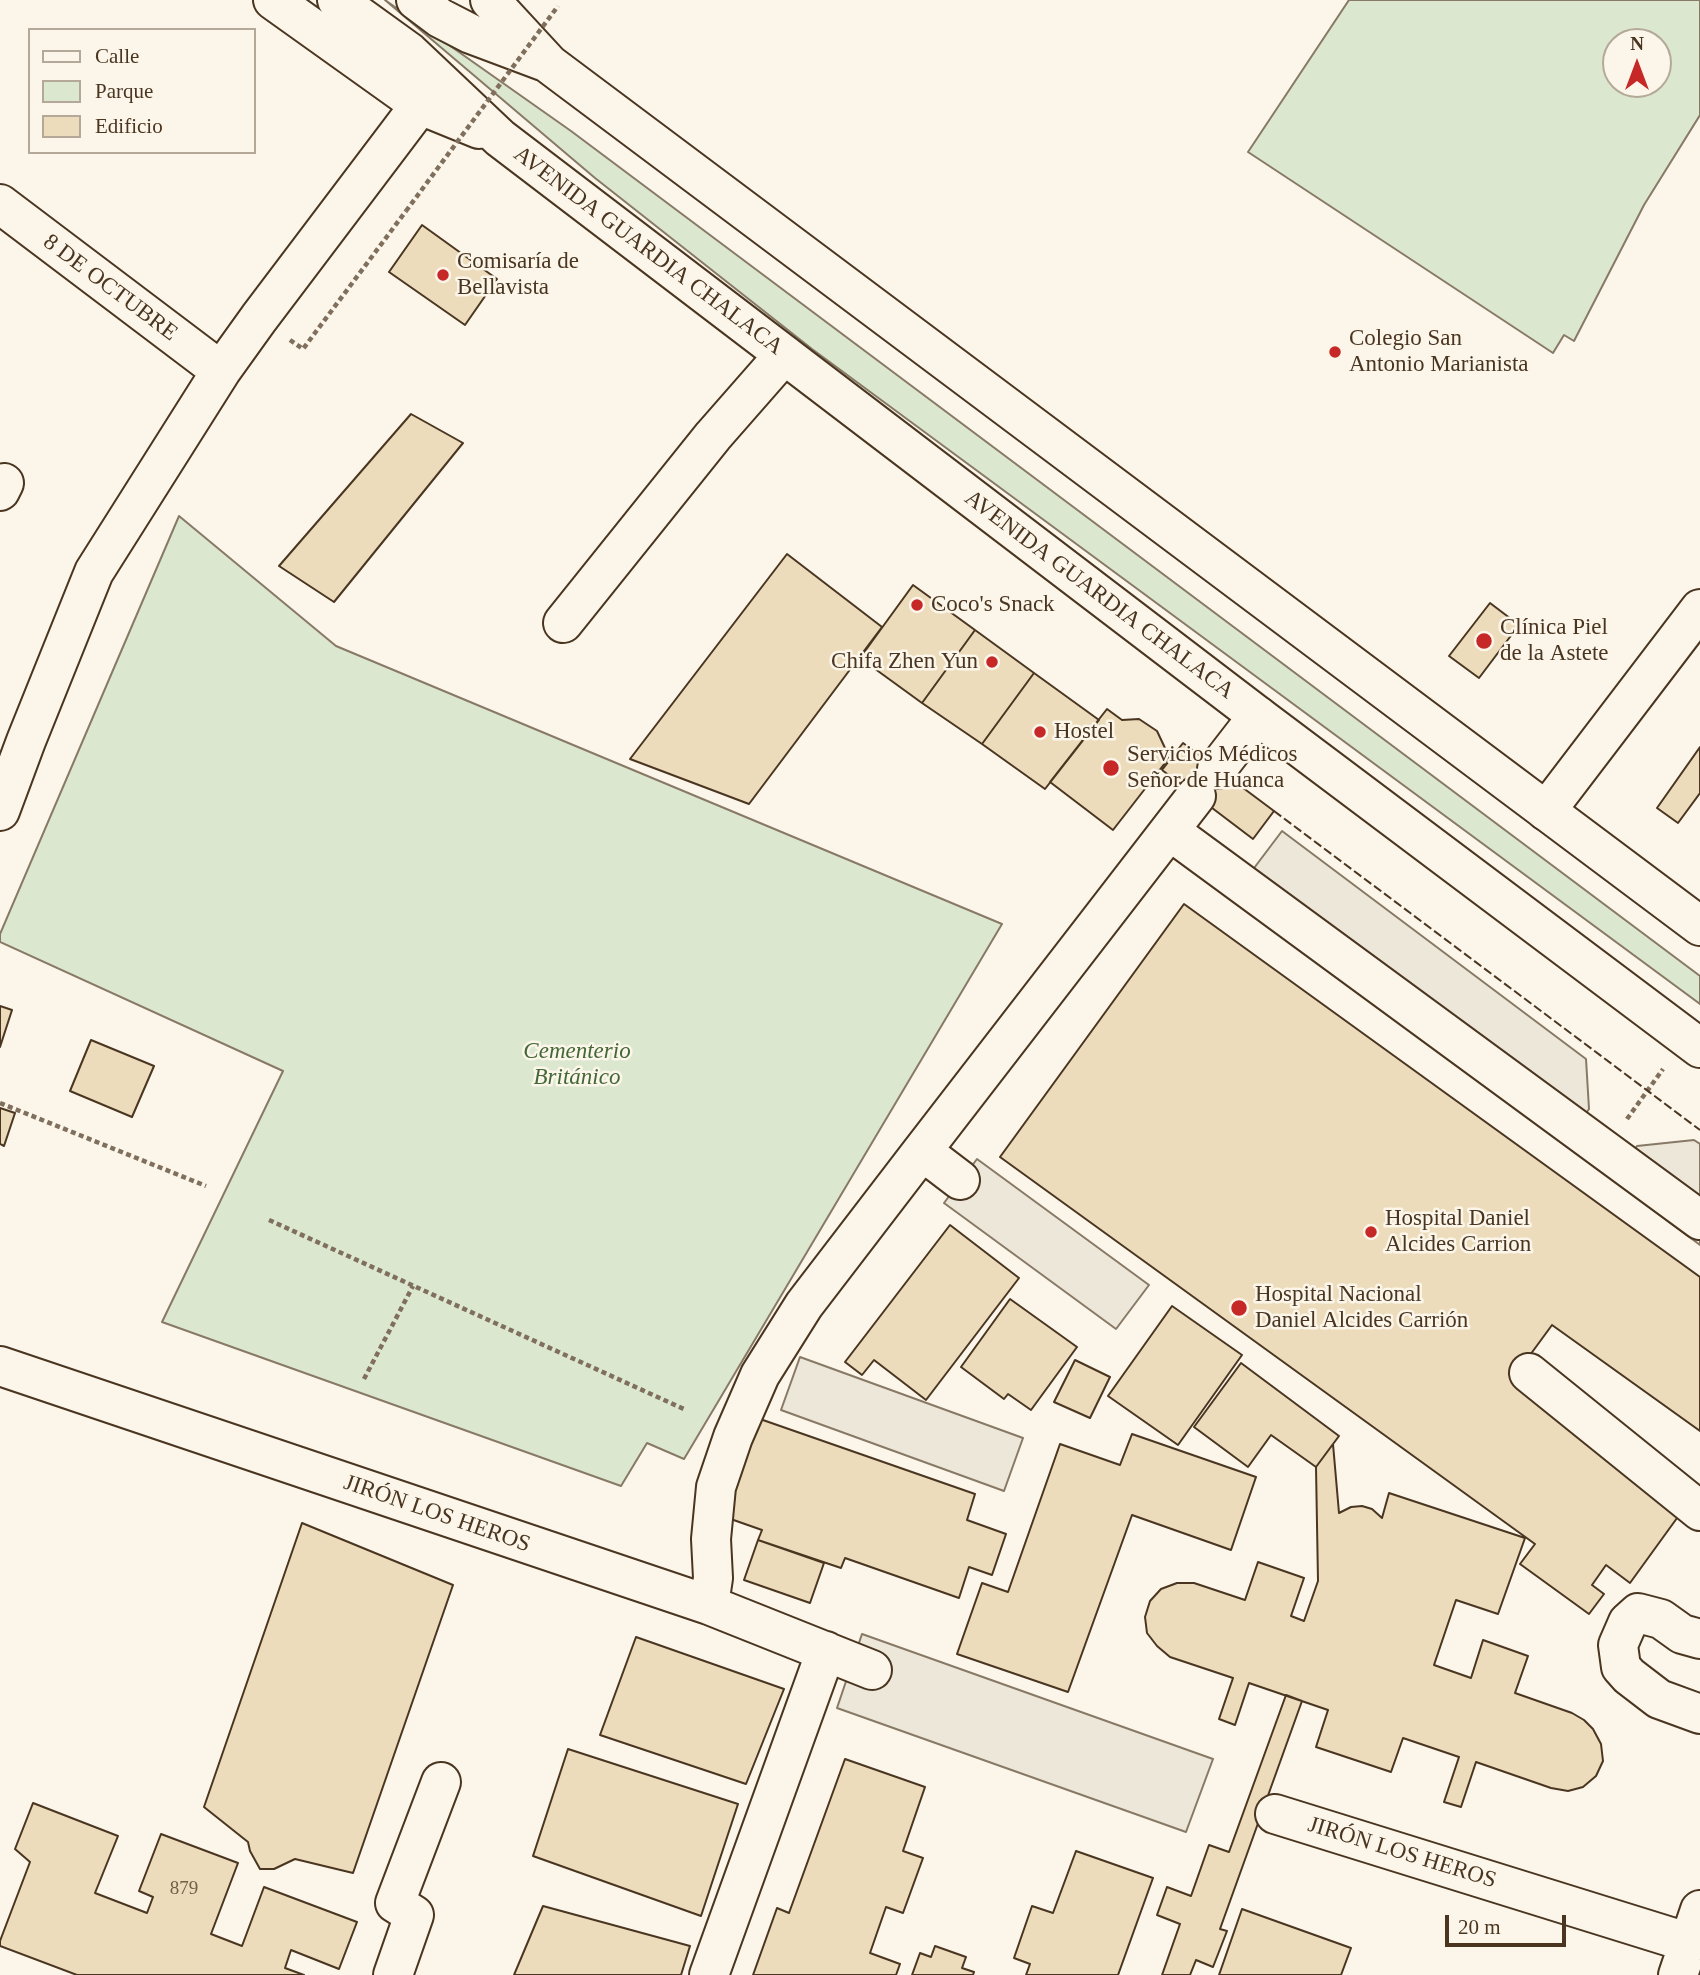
<!DOCTYPE html>
<html>
<head>
<meta charset="utf-8">
<style>
  body { margin:0 }
  #map { position:relative; width:1700px; height:1975px; overflow:hidden; background:#fbf6e9; font-family:Georgia,serif }
  canvas { display:block }
  .legend { position:absolute; left:28px; top:28px; width:228px; height:126px; box-sizing:border-box; background:#fbf6e9; border:2px solid #b4a999; margin:0; padding:9px 12px; list-style:none; font-size:21px; color:#4a3520 }
  .legend li { display:flex; align-items:center; gap:14px; height:35px }
  .legend b { width:35px; border:2px solid #b4a999 }
  .north { position:absolute; left:1602px; top:28px; width:70px; height:70px; box-sizing:border-box; background:#fbf6e9; border:2px solid #b4a999; border-radius:50%; rotate:0deg; font-size:19px; font-weight:700; line-height:28px; text-align:center; color:#4a3520 }
  .north::after { content:''; display:block; margin:auto; width:24px; height:32px; background:#c62828; clip-path:polygon(50% 0,100% 100%,50% 72%,0 100%) }
  .scale { position:absolute; left:1445px; top:1915px; width:121px; height:32px; box-sizing:border-box; border:4px solid #4a3520; border-top:0; padding-left:9px; font-size:21px; line-height:24px; white-space:nowrap; color:#4a3520; -webkit-text-stroke:5px #fbf6e9; paint-order:stroke }
</style>
</head>
<body>
<div id="map">
<canvas width="1700" height="1975"></canvas>
<ul class="legend">
<li><b style="height:9px;background:#fbf6e9"></b>Calle</li>
<li><b style="height:19px;background:#dce7d0"></b>Parque</li>
<li><b style="height:19px;background:#ecdcbc"></b>Edificio</li>
</ul>
<div class="north">N</div>
<div class="scale">20 m</div>
</div>
<script>
const ctx = document.querySelector('canvas').getContext('2d');
ctx.lineJoin = 'round';
function paint(path, color) { ctx.fillStyle = color; ctx.fill(path, 'evenodd'); }
function stroke(path, color, width, dash) { ctx.strokeStyle = color; ctx.lineWidth = width; ctx.lineCap = dash ? 'butt' : 'round'; ctx.setLineDash(dash || []); ctx.stroke(path); }
function label(font, color, halo, rows, align = 'center') {
  ctx.font = font + ' Georgia,serif'; ctx.lineWidth = 5; ctx.setLineDash([]); ctx.textBaseline = 'middle'; ctx.strokeStyle = halo; ctx.fillStyle = color; for (const [text, x, y, turn = 0] of rows) {
    ctx.save(); ctx.translate(x, y); ctx.rotate((+turn || 0) * Math.PI / 180); ctx.textAlign = isNaN(turn) ? turn : align; if (halo) ctx.strokeText(text, 0, 0); ctx.fillText(text, 0, 0); ctx.restore();
  }
}
const green = new Path2D(`
  M385 0 571 131 1700 976V1004L812 349 595 178Z
  M1349 0H1700V115L1644 205 1574 341 1564 335 1553 353 1248 152ZM1658 42V84H1616V42Z
  M179 516 336 646 1002 924 684 1459 647 1443 621 1486 162 1322 283 1071 0 942V934Z`);
const parking = new Path2D(`
  M1282 831 1586 1059 1589 1109 1564 1144 1233 896Z
  M1694 1140 1700 1144V1245L1613 1180 1637 1146Z
  M977 1159 1149 1285 1116 1329 944 1203Z
  M800 1357 1023 1438 1004 1491 781 1410Z
  M862 1634 1213 1759 1186 1832 837 1708Z`);
const building = new Path2D(`
  M422 225 497 279 465 325 389 272Z
  M411 414 463 443 334 602 279 566Z
  M787 554 882 627 749 804 630 759Z
  M913 585 975 630 922 703 860 658Z
  M1490 603 1519 625 1479 678 1449 656Z
  M975 630 1034 673 982 744 922 703Z
  M1034 673 1099 720 1045 789 982 744Z
  M1107 709 1122 720 1139 719 1157 731 1165 748 1172 754 1113 830 1050 782Z
  M1183 743 1274 811 1253 839 1162 770Z
  M1700 747V793L1678 823 1657 808Z
  M1184 904 1700 1277V1431L1552 1325 1511 1381 1685 1507 1630 1583 1606 1565 1592 1585 1604 1594 1589 1614 1520 1564 1535 1544 1000 1157Z
  M0 1006 12 1010 0 1047Z
  M91 1040 154 1066 132 1117 70 1091Z
  M0 1108 15 1113 4 1146 0 1144Z
  M950 1225 1019 1278 926 1400 874 1360 862 1375 845 1362Z
  M1010 1299 1077 1347 1031 1410 1008 1394 1004 1399 961 1367Z
  M1172 1306 1242 1355 1178 1445 1108 1396Z
  M1075 1360 1110 1377 1090 1418 1054 1402Z
  M1241 1363 1339 1436 1316 1467 1271 1435 1248 1467 1194 1427Z
  M760 1419 975 1494 967 1520 1006 1534 992 1575 969 1567 959 1598 845 1558 841 1568 758 1540 762 1530 725 1517Z
  M1132 1434 1256 1477 1231 1550 1132 1515 1068 1692 957 1654 982 1583 1008 1592 1060 1444 1120 1465Z
  M1333 1444 1339 1513 1351 1507 1362 1506 1372 1509 1382 1518 1389 1493 1525 1538 1498 1614 1456 1600 1434 1665 1471 1678 1483 1640 1528 1656 1515 1693 1572 1713 1584 1720 1593 1729 1601 1744 1603 1761 1596 1776 1583 1787 1568 1791 1551 1788 1476 1762 1461 1807 1444 1802 1459 1757 1403 1738 1391 1772 1316 1747 1328 1710 1249 1683 1235 1725 1219 1719 1233 1678 1170 1657 1157 1646 1147 1633 1145 1617 1150 1601 1161 1589 1177 1583H1194L1245 1600 1258 1562 1304 1578 1291 1616 1304 1621 1318 1581 1316 1467Z
  M302 1523 453 1585 353 1873 295 1859 274 1869H260L250 1851 248 1842 204 1807Z
  M758 1540 824 1563 810 1603 744 1580Z
  M636 1637 784 1689 746 1784 600 1735Z
  M1286 1695 1302 1701 1220 1929 1227 1931 1213 1967 1196 1960 1190 1975H1162L1180 1924 1157 1915 1167 1887 1191 1896 1209 1845 1229 1852Z
  M568 1749 738 1804 701 1916 533 1856Z
  M845 1759 925 1787 903 1851 923 1858 903 1913 886 1907 870 1953 900 1964 896 1975H753L777 1908 789 1913Z
  M33 1803 118 1836 95 1893 147 1913 153 1897 139 1891 161 1834 238 1863 211 1934 242 1946 264 1887 357 1922 339 1969 291 1950 285 1968 304 1975H77L0 1946V1941L30 1862 15 1849Z
  M1076 1851 1153 1878 1118 1975H1026L1030 1964 1014 1958 1032 1906 1053 1913Z
  M543 1906 690 1946 681 1975H514Z
  M1242 1909 1351 1948 1341 1975H1219Z
  M935 1946 966 1957 962 1968 974 1972 973 1975H912L920 1953 931 1957Z`);
const path = new Path2D(`
  M290 340 303 349 406 211
  M0 1103 206 1186
  M1627 1119 1663 1069
  M269 1220 686 1410
  M364 1379 413 1286`);
const minor = new Path2D(`
  M0 204 221 371
  M0 491 4 483
  M563 623 713 436 784 355
  M1217 769 1258 716
  M0 811 26 741 94 572 221 371 259 318 420 105
  M1546 811 1700 609
  M1170 831 1700 1220
  M960 1180 922 1151 1196 796
  M0 1366 709 1605 872 1670
  M1529 1373 1700 1511
  M709 1605 713 1578 711 1539 716 1487 733 1437 760 1375 804 1305 922 1151
  M1700 1639 1682 1634 1661 1619 1638 1613 1628 1622 1618 1645 1621 1667 1629 1676 1659 1699 1700 1714
  M1275 1814 1690 1943
  M393 1975 414 1915 395 1903 441 1782
  M709 1975 826 1651
  M1678 1975 1700 1910`);
const major = new Path2D(`
  M273 0 420 105 479 129
  M337 0 409 52 500 138 1258 716 1700 1048
  M416 0 440 18 471 34 543 61
  M490 0 549 64 1700 926`);
const pathBridge = new Path2D(`
  M406 211 558 6`);
const fence = new Path2D(`
  M1274 811 1700 1130`);
const markers = [
  [443,275,7,"#c62828"],
  [1335,352,7,"#c62828"],
  [917,605,7,"#c62828"],
  [1484,641,9,"#c62828"],
  [992,662,7,"#c62828"],
  [1040,732,7,"#c62828"],
  [1111,768,9,"#c62828"],
  [1371,1232,7,"#c62828"],
  [1239,1308,9,"#c62828"]
];
const numberNames = [
  ["879",184,1889]
];
const streetNames = [
  ["AVENIDA GUARDIA CHALACA",648,251,37],
  ["8 DE OCTUBRE",110,288,37],
  ["AVENIDA GUARDIA CHALACA",1099,595,37],
  ["JIRÓN LOS HEROS",437,1514,19],
  ["JIRÓN LOS HEROS",1402,1853,17]
];
const poiNames = [
  ["Comisaría de",457,262],
  ["Bellavista",457,288],
  ["Colegio San",1349,339],
  ["Antonio Marianista",1349,365],
  ["Coco's Snack",931,605],
  ["Clínica Piel",1500,628],
  ["de la Astete",1500,654],
  ["Chifa Zhen Yun",978,662,"right"],
  ["Hostel",1054,732],
  ["Servicios Médicos",1127,755],
  ["Señor de Huanca",1127,781],
  ["Hospital Daniel",1385,1219],
  ["Alcides Carrion",1385,1245],
  ["Hospital Nacional",1255,1295],
  ["Daniel Alcides Carrión",1255,1321]
];
const parkNames = [
  ["Cementerio",577,1052],
  ["Británico",577,1078]
];
paint(green, '#dce7d0');
stroke(green, '#887966', 2);
paint(parking, '#ede7d9');
stroke(parking, '#887966', 2);
paint(building, '#ecdcbc');
stroke(building, '#4a3520', 2);
stroke(minor, '#4a3520', 42);
stroke(major, '#4a3520', 42);
stroke(path, '#7f6f5c', 4.5, [5, 3.5]);
stroke(minor, '#fbf6e9', 38);
stroke(major, '#fbf6e9', 38);
stroke(pathBridge, '#7f6f5c', 4.5, [5, 3.5]);
stroke(fence, '#4a3520', 2, [9, 3.5]);
for (const [x, y, r, color] of markers) { const dot = new Path2D(); dot.arc(x, y, r, 0, 2 * Math.PI); ctx.fillStyle = color; ctx.fill(dot); stroke(dot, '#fbf6e9', 2.5); }
label('19px', '#725f47', null, numberNames);
label('23px', '#4a3520', '#fbf6e9', streetNames);
label('23px', '#4a3520', '#fbf6e9', poiNames, 'left');
label('italic 23px', '#436837', '#fbf6e9', parkNames);
</script>
</body>
</html>
